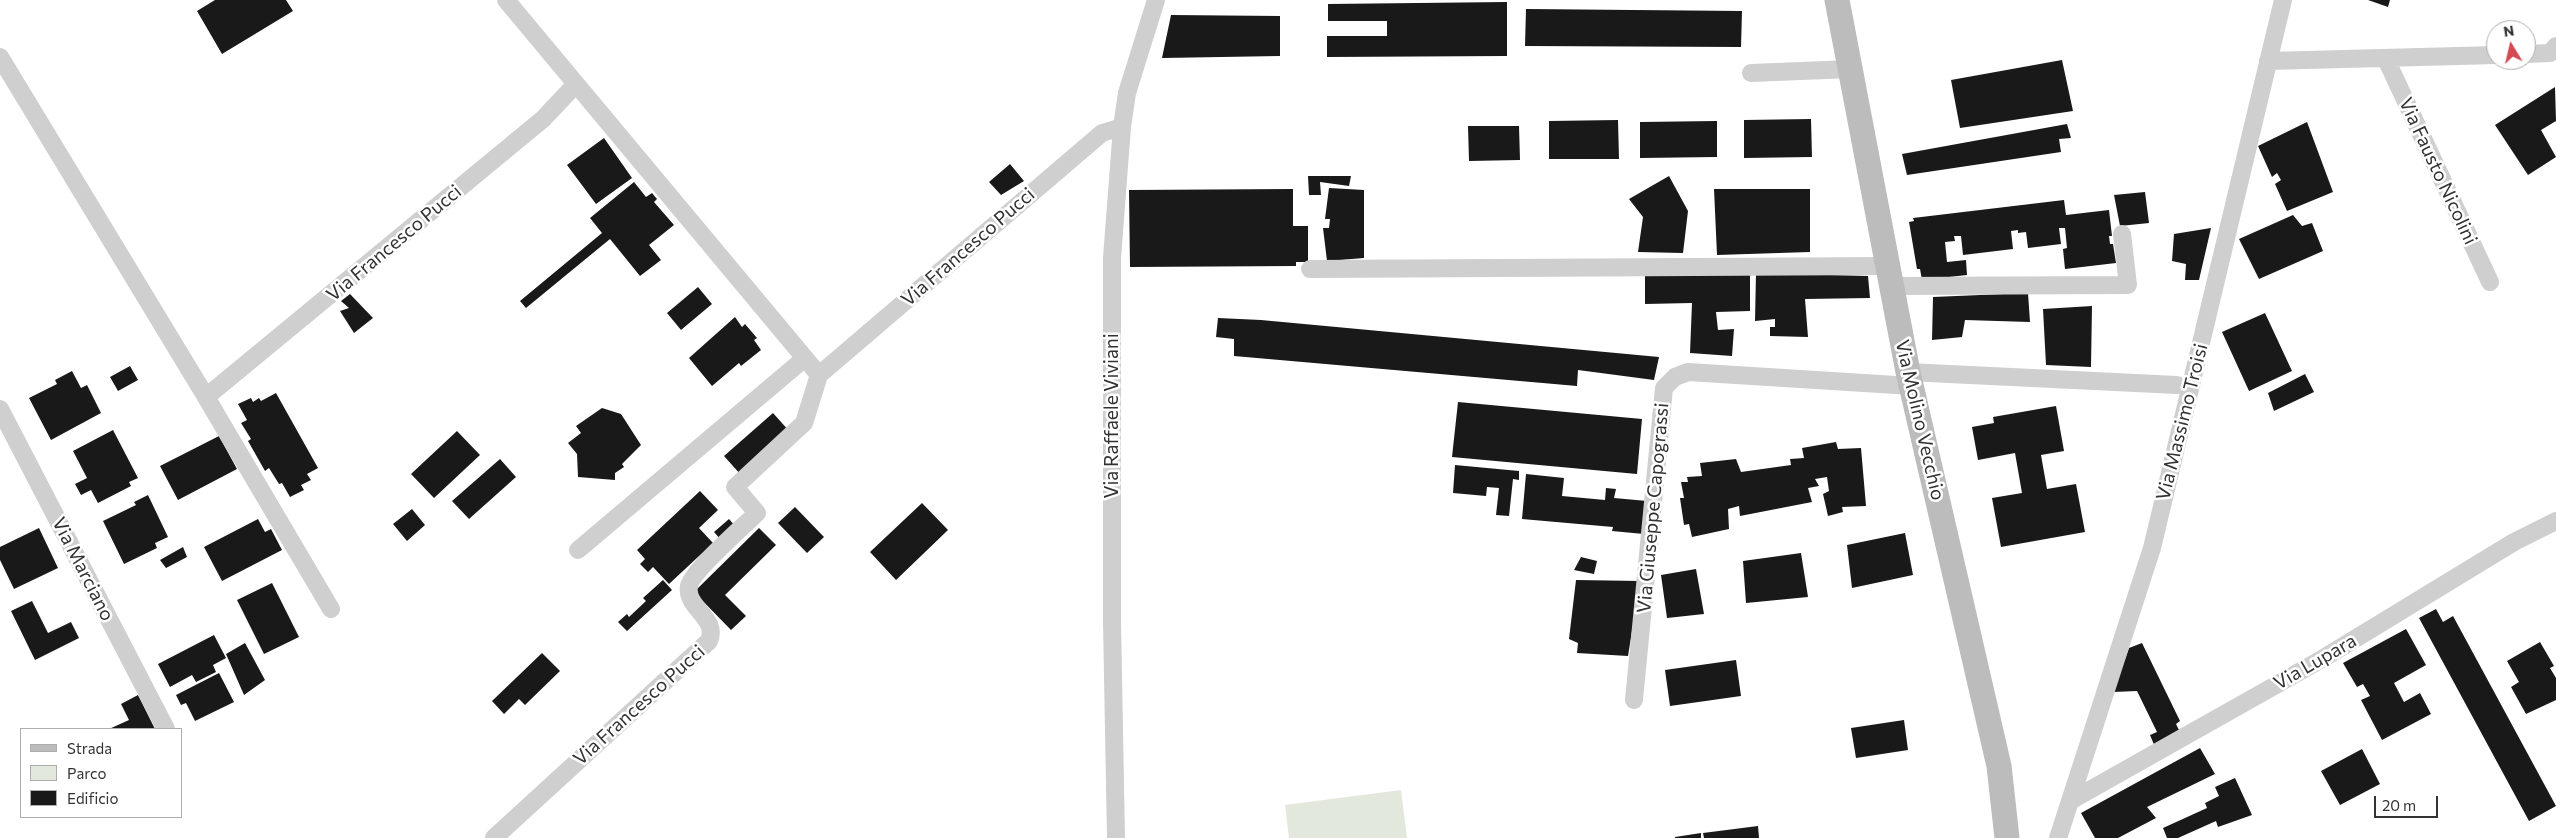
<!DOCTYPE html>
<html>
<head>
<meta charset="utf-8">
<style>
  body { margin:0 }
  #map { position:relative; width:2556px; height:838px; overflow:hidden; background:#fff; font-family:Commissioner,sans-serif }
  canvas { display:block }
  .legend { position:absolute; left:20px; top:728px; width:162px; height:90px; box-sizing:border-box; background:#fff; border:1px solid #adadad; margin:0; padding:6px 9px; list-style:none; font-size:15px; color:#323232 }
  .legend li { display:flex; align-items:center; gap:10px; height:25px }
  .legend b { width:25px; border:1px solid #adadad }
  .north { position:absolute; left:2486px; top:20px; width:50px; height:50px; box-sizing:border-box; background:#fff; border:1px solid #adadad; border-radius:50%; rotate:351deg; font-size:14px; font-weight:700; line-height:20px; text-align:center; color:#323232 }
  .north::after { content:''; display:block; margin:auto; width:18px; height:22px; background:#d34a52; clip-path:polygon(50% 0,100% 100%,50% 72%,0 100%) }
  .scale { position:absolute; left:2374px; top:796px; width:64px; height:22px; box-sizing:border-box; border:2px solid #323232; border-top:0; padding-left:6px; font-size:15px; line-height:18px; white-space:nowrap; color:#323232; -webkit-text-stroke:4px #fff; paint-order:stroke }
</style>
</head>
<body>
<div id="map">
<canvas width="2556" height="838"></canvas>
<ul class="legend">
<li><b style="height:6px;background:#bcbcbc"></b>Strada</li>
<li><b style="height:14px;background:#e2e8dc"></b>Parco</li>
<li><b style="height:14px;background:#191919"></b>Edificio</li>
</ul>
<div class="north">N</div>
<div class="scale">20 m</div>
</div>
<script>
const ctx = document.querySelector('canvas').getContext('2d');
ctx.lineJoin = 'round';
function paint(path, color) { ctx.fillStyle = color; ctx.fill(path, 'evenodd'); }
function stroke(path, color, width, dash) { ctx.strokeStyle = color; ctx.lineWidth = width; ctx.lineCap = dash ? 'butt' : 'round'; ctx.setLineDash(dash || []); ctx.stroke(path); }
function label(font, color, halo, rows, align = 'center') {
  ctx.font = font + ' Commissioner,sans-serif'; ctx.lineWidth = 5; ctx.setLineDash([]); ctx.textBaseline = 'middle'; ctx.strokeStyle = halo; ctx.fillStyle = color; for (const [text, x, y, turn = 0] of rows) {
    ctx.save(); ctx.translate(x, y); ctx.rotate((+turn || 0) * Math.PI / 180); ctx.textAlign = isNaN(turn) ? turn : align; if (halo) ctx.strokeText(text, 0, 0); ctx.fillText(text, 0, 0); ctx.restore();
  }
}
const green = new Path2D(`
  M1401 790 1407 838H1289L1285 805Z`);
const building = new Path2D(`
  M215 0H286L293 11 222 54 197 11Z
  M2368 0H2390L2388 7Z
  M1507 2V56L1327 57V36H1387V21H1328V4Z
  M1526 9 1742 11 1741 47 1525 46Z
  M1171 15 1280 16V56L1162 58Z
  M2062 60 2073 111 1960 128 1951 80Z
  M2555 87 2556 121 2541 130 2556 157 2528 175 2495 125Z
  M1811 119 1812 157 1744 158V120Z
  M1618 120 1619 159H1549V121Z
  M1717 121V157L1640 158V122Z
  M2307 122 2333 192 2287 211 2275 184 2281 180 2277 173 2272 177 2258 146Z
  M2067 124 2071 138 2059 139 2061 152 1907 175 1902 154Z
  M1468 126H1519L1520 160 1469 161Z
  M604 138 632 178 596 204 567 165Z
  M1010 164 1024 181 1001 195 989 182Z
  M1308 176H1351L1349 186 1320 182 1321 195H1309Z
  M1669 176 1688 211 1683 253 1638 252 1643 217 1629 199Z
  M634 182 646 197 652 193 657 199 654 202 674 225 649 245 661 260 640 276 610 239 526 308 520 301 602 233 590 218Z
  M1329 188 1364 190V258L1327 261 1323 228H1329L1330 219H1325Z
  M1293 189V226H1308V262H1296V266L1130 267 1129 190Z
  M1714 189H1810V252L1717 255Z
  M2145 192 2149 223 2120 226 2114 195Z
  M2064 200 2066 215 2109 210 2112 236H2109L2110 244H2113L2116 263 2065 269 2063 249 2067 248 2065 228H2059L2061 244 2028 248 2026 232 2018 233V230L2011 231 2013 249 1963 255 1961 236H1954L1955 241 1945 242 1947 262 1966 260 1967 275 1922 280 1920 269H1917L1909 222 1914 221 1913 218Z
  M2293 215 2302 226 2312 223 2323 251 2259 279 2239 239Z
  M2211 228 2199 280H2185L2186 264 2172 261 2174 234Z
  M1756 273 1868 276 1870 298 1805 299 1808 337 1770 336V327H1775V319L1755 321Z
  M1750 274V311L1716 312 1718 330 1734 329 1732 356 1690 353 1692 303 1645 304V276Z
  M698 287 712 304 681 330 667 313Z
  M2028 293 2030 322 1965 320 1962 337 1932 340 1933 297Z
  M350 294 373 318 354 333 340 311 349 308 341 301Z
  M2092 306 2091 367 2046 365 2043 309Z
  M2265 313 2292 371 2249 391 2222 332Z
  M735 317 742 327 745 324 757 338 754 340 761 350 741 366 739 363 712 386 689 358Z
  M1218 318 1261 320 1659 357 1654 380 1578 370 1577 386 1234 356V339L1216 337Z
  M130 366 138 380 118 391 110 377Z
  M72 371 81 388 87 385 101 413 51 440 29 398 57 384 55 380Z
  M2305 374 2314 392 2274 411 2268 393Z
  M276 393 318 468 307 474 311 480 301 485 304 490 290 497 282 483 279 484 269 468 265 471 248 441 251 439 241 423 247 420 238 404 251 398 253 402 259 398 261 401Z
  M1458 402 1642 419 1637 474 1452 457Z
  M2056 406 2064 451 2041 455 2047 489 2076 484 2085 532 2001 547 1992 498 2022 493 2015 453 1978 460 1972 427 1994 423 1993 417Z
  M602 408 621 414 641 445 622 464 624 467 615 473V480L578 477 577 454 568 443 581 433 576 426Z
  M773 413 790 432 741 475 724 456Z
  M113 430 138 478 129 482 131 486 98 503 91 490 81 495 75 484 87 478 73 451Z
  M457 431 480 455 434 498 411 474Z
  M219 436 237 469 178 500 160 466Z
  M1836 442 1838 449 1861 448 1866 506 1842 507 1843 512 1828 516 1823 494 1829 491 1827 477 1815 479 1819 486 1808 488 1812 502 1740 516 1739 506 1728 509 1729 529 1692 537 1689 524 1684 525 1680 498H1684L1681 482H1688L1687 477 1702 476 1700 463 1736 459 1741 472 1791 465 1790 459 1804 458 1802 448Z
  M500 459 516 477 469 519 452 501Z
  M1455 465 1519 471V480L1513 479 1509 516 1496 515 1499 488 1487 487 1486 496 1453 493Z
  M1526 474 1564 478 1562 496 1605 500 1606 488 1616 489 1614 498 1647 501 1644 534 1612 531 1613 527 1522 519Z
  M700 491 718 510 699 528 713 543 669 584 653 567 648 572 640 564 645 559 637 550Z
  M148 495 168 537 155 543 157 548 124 564 103 521 136 505 134 502Z
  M922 503 948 530 896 580 870 552Z
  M795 507 824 537 807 553 778 523Z
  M412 509 425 525 407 541 393 524Z
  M258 519 265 532 271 529 282 550 222 581 204 547Z
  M729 519 736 527 721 540 714 532Z
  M39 528 58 568 14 589 0 560V547Z
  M759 528 776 545 725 595 746 616 731 630 694 592Z
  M1905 533 1913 575 1852 588 1847 545Z
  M183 547 187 557 166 568 160 560Z
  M1801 553 1808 597 1746 603 1743 561Z
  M1581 557 1597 561 1594 574 1574 570Z
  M1696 569 1704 614 1667 618 1661 575Z
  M663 580 672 590 627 631 618 622 627 614 629 617 646 601 643 598Z
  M1576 580 1640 581 1628 656 1577 653 1578 643 1569 639Z
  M272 583 299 637 264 654 237 600Z
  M32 601 48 633 71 622 79 638 35 660 11 611Z
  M2436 609 2443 622 2453 616 2556 806 2529 821 2419 618Z
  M2406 629 2426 665 2394 683 2404 702 2420 693 2431 714 2382 740 2361 700 2370 696 2363 684 2357 687 2343 663Z
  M214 635 226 658 213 665 216 672 196 682 192 675 170 687 158 664Z
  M2540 642 2554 666 2550 668 2556 678V700L2526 714 2511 687 2519 682 2507 661Z
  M245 643 265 680 244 695 226 654Z
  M2142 643 2180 721 2176 724 2181 734 2155 747 2150 735 2157 732 2137 691 2113 692 2129 648Z
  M542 653 560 671 525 705 519 699 504 714 492 701Z
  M1736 660 1741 696 1670 706 1665 670Z
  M219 673 234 702 195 721 186 703 181 705 176 695Z
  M138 695 155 729H109L129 720 121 704Z
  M1904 720 1908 750 1856 758 1851 728Z
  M2200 748 2215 774 2147 807 2156 818 2118 838H2095L2081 813Z
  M2362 749 2380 784 2340 805 2321 771Z
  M2235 778 2252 815 2218 827 2216 821 2178 838H2167L2163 828 2207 808 2205 803 2219 796 2215 787Z
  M1758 826 1759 838H1704L1703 833Z
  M1701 833V838H1675V837Z`);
const street = new Path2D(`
  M506 0 819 375 1102 133 1122 127
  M2526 54 2550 53 2556 46
  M0 57 206 397 331 609
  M2386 59 2490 282
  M2268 61 2496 55
  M1751 73 1851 69
  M1310 269 1888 266
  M1892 286 2128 285 2122 234
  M1908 372 2177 385
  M206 397 543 119 576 84
  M0 409 166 729
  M578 550 805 358
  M1634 700 1664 388 1675 377 1688 372 1912 386
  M2072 800 2322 659 2514 542 2556 521
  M494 838 709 641C719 618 685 608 689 586 692 571 744 526 757 513L735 487 804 423 819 375
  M1116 838 1112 622V258L1122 127 1127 93 1156 0
  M2058 838 2152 548 2283 0`);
const secondary = new Path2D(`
  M1837 0 1908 372 1999 766 2007 838`);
const streetNames = [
  ["Via Fausto Nicolini",2438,171,65],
  ["Via Francesco Pucci",394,243,-40],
  ["Via Francesco Pucci",968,247,-41],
  ["Via Raffaele Viviani",1112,416,-90],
  ["Via Molino Vecchio",1920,420,77],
  ["Via Massimo Troisi",2182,422,-76],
  ["Via Giuseppe Capograssi",1653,508,-85],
  ["Via Marciano",83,569,63],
  ["Via Lupara",2315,662,-30],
  ["Via Francesco Pucci",639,705,-42]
];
paint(green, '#e2e8dc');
paint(building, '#191919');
stroke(street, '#cfcfcf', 18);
stroke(secondary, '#bcbcbc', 25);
label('19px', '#323232', '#fff', streetNames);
</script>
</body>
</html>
